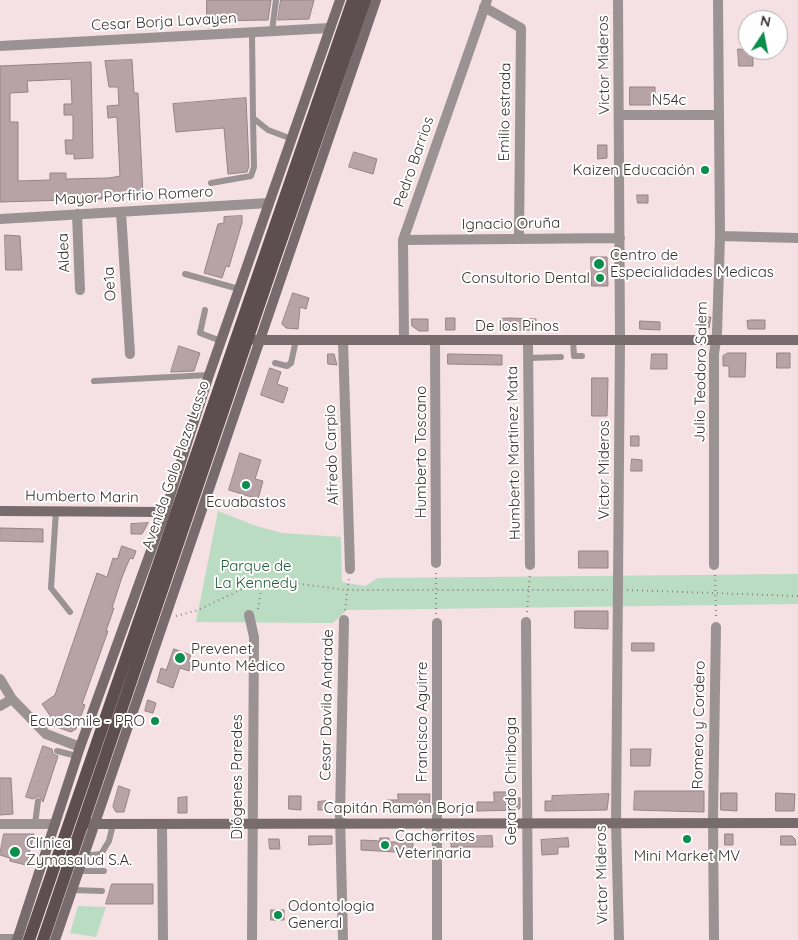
<!DOCTYPE html>
<html>
<head>
<meta charset="utf-8">
<style>
  body { margin:0 }
  #map { position:relative; width:798px; height:940px; overflow:hidden; background:#f5e0e3; font-family:Quicksand,sans-serif }
  canvas { display:block }
  .north { position:absolute; left:738px; top:10px; width:50px; height:50px; box-sizing:border-box; background:#fff; border:1px solid #b0adad; border-radius:50%; rotate:11deg; font-size:14px; font-weight:700; line-height:20px; text-align:center; color:#393132 }
  .north::after { content:''; display:block; margin:auto; width:18px; height:22px; background:#0a8e4b; clip-path:polygon(50% 0,100% 100%,50% 72%,0 100%) }
</style>
</head>
<body>
<div id="map">
<canvas width="798" height="940"></canvas>
<div class="north">N</div>
</div>
<script>
const ctx = document.querySelector('canvas').getContext('2d');
ctx.lineJoin = 'round';
function paint(path, color) { ctx.fillStyle = color; ctx.fill(path, 'evenodd'); }
function stroke(path, color, width, dash) { ctx.strokeStyle = color; ctx.lineWidth = width; ctx.lineCap = dash ? 'butt' : 'round'; ctx.setLineDash(dash || []); ctx.stroke(path); }
function label(font, color, halo, rows, align = 'center') {
  ctx.font = font + ' Quicksand,sans-serif'; ctx.lineWidth = 4; ctx.setLineDash([]); ctx.textBaseline = 'middle'; ctx.strokeStyle = halo; ctx.fillStyle = color; for (const [text, x, y, turn = 0] of rows) {
    ctx.save(); ctx.translate(x, y); ctx.rotate((+turn || 0) * Math.PI / 180); ctx.textAlign = isNaN(turn) ? turn : align; if (halo) ctx.strokeText(text, 0, 0); ctx.fillText(text, 0, 0); ctx.restore();
  }
}
const green = new Path2D(`
  M218 511 256 526 282 533 341 537 342 582 365 586 378 578 798 574V604L347 610 333 623 196 622Z
  M78 906 106 907 96 937 70 933Z`);
const building = new Path2D(`
  M207 0H271L268 20 207 21Z
  M281 0H314L309 19 278 20Z
  M738 49 753 50V66H739Z
  M132 60 134 93H138L143 195 102 197V199L0 202V66L91 62 93 158 74 159V154H66L65 140H73V115H64V104H72L71 79 27 81 28 92 10 93V122H18V181L50 180V173H66V179L109 178 120 176 117 117 108 118 107 106 119 105 118 87H109L105 61Z
  M630 87H655V105H630Z
  M246 98 249 166 247 172 228 174 224 128 176 132 173 104Z
  M598 145H607V158L598 159Z
  M354 152 377 159 373 174 349 167Z
  M637 195H648V203H638Z
  M242 216V223L229 267 226 266 222 278 204 273 218 224 224 223V217Z
  M5 235 20 236 22 270H6Z
  M591 257H607L608 286H592Z
  M293 293 309 298 306 309 300 307 298 329 286 328 282 324Z
  M702 317H711L709 328 702 329Z
  M446 318H455V330H446Z
  M509 318 536 319V330H501V319Z
  M412 319H428V331H419L412 326Z
  M751 320H765V329H748L747 321Z
  M640 321 660 322V330L640 329Z
  M179 346 200 353 194 371 171 372Z
  M728 353H746L745 377H729V366H723V356Z
  M777 353H790V368H777Z
  M328 354H334L337 365 328 364Z
  M448 354 502 355V365L448 364Z
  M652 354H667V369H651Z
  M270 368 281 372 277 384 288 388 283 403 261 395Z
  M592 378H608L607 416H592Z
  M631 436H639V446H631Z
  M240 453 261 460 255 479 263 481 258 499 229 490Z
  M632 459 642 460V471H631Z
  M148 523 142 534H131V524Z
  M0 528 43 529V542L0 541Z
  M122 546 136 551 133 559 130 558 122 577 112 608H114L106 631H108L82 704 85 705 76 729 71 732 54 726 53 720 42 704 55 695 97 573 107 577 113 558 117 559Z
  M579 551H608V568H579Z
  M575 611H608V629L575 628Z
  M632 643H654V651H632Z
  M174 649 191 655 188 662 191 663 189 671 180 668 173 688 157 682 161 668 166 670Z
  M148 700 156 703 153 713 145 711Z
  M43 746 52 749 53 754 58 756 43 802 39 796 33 799 26 797Z
  M631 749H651L650 766H631Z
  M0 778H11L13 814 0 815Z
  M119 786 130 790 124 812H116L113 807Z
  M635 791H704V812L634 810Z
  M494 792H514L515 798H520V808L518 810 477 811V802H494Z
  M721 793H737V811L721 810Z
  M776 793 795 794 794 811H776Z
  M398 794H430L429 809H387V800H398Z
  M609 794 607 810 545 811V801H552V796Z
  M289 796H301V810L289 809Z
  M187 797V813H178V798Z
  M326 801 327 810H318V802Z
  M4 834H34L26 865 10 861V858L0 855Z
  M725 834H733V845H725Z
  M309 836H332V844L309 845Z
  M492 836 493 847H451V837Z
  M781 836H792L795 839 796 845H781Z
  M380 838H389V842H413V853L361 850V840L380 841Z
  M568 838 569 847H558V854L542 855 541 840Z
  M269 839H279L280 849H270Z
  M112 884H153V904H106Z
  M271 910H284V920H271Z`);
const path = new Path2D(`
  M436 573V614
  M715 575 716 617
  M627 590 798 596
  M258 609 263 579
  M345 610 349 578
  M527 612 530 574
  M176 616 198 610 263 579 346 590H608`);
const lane = new Path2D(`
  M272 31 276 0
  M252 33 253 118 268 130 292 139
  M211 183 251 176 254 167 253 118
  M185 274 239 289
  M205 310 200 333 221 341
  M573 341 574 356H582
  M528 358 561 357
  M275 363 287 366 291 363 296 340
  M94 381 209 375
  M56 511 51 588 70 612
  M57 751 77 756
  M35 824 38 801
  M83 856 101 854 109 841 113 824
  M78 871H104
  M72 890 102 891
  M0 937H18`);
const street = new Path2D(`
  M618 0 620 340 616 822 619 940
  M484 7 521 28 519 239
  M0 46 330 28
  M620 115H718
  M121 212 130 354
  M77 214 80 290
  M0 219 269 203
  M720 236 798 238
  M403 240 620 238
  M404 340 403 240 487 0
  M343 341 350 569
  M435 341 436 563
  M528 341 530 565
  M714 565V354L717 333 720 236 718 0
  M249 615 254 637 252 940
  M526 622 528 940
  M437 623V940
  M0 679 12 699 46 734 80 747
  M0 706 12 699
  M0 824H55
  M162 824 163 940
  M343 940 340 816 344 620
  M714 940 713 817 716 627`);
const secondary = new Path2D(`
  M254 340H798
  M0 511 165 512
  M89 824 798 823
  M17 940 80 747 165 512 209 375 340 0
  M55 940 376 0`);
const primary = new Path2D(`
  M29 940 353 0
  M43 940 275 258 365 0`);
const markers = [
  [705,170,5,"#0a8e4b"],
  [599,264,6,"#0a8e4b"],
  [600,278,5,"#0a8e4b"],
  [246,485,5,"#0a8e4b"],
  [180,658,6,"#0a8e4b"],
  [155,721,5,"#0a8e4b"],
  [687,839,5,"#0a8e4b"],
  [385,845,5,"#0a8e4b"],
  [15,852,6,"#0a8e4b"],
  [278,915,5,"#0a8e4b"]
];
const streetNames = [
  ["Cesar Borja Lavayen",164,22,-3],
  ["Victor Mideros",604,65,-91],
  ["N54c",669,100],
  ["Emilio estrada",505,112,-89],
  ["Pedro Barrios",414,162,-71],
  ["Mayor Porfirio Romero",134,196,-3],
  ["Ignacio Oruña",511,224,-1],
  ["Aldea",64,253,-93],
  ["Oe1a",110,284,-93],
  ["De los Pinos",517,326],
  ["Julio Teodoro Salem",701,372,-89],
  ["Humberto Toscano",421,452,-90],
  ["Humberto Martinez Mata",514,453,-91],
  ["Alfredo Carpio",332,455,-92],
  ["Avenida Galo Plaza Lasso",176,465,-71],
  ["Victor Mideros",604,470,-90],
  ["Humberto Marin",82,497,1],
  ["Cesar Davila Andrade",327,705,-89],
  ["Francisco Aguirre",422,722,-90],
  ["Romero y Cordero",699,725,-89],
  ["Diógenes Paredes",237,777,-90],
  ["Gerardo Chiriboga",511,781,-90],
  ["Capitán Ramón Borja",399,808],
  ["Victor Mideros",602,875,-91]
];
const poiNames = [
  ["Kaizen Educación",695,170,"right"],
  ["Centro de",610,255],
  ["Especialidades Medicas",610,272],
  ["Consultorio Dental",590,278,"right"],
  ["Ecuabastos",246,502,"center"],
  ["Prevenet",191,649],
  ["Punto Médico",191,666],
  ["EcuaSmile - PRO",145,721,"right"],
  ["Cachorritos",395,836],
  ["Veterinaria",395,853],
  ["Clínica",26,843],
  ["Zymasalud S.A.",26,860],
  ["Mini Market MV",687,856,"center"],
  ["Odontologia",288,906],
  ["General",288,923]
];
const parkNames = [
  ["Parque de",256,566],
  ["La Kennedy",256,583]
];
paint(green, '#b9dcc2');
paint(building, '#b7a3a6');
stroke(building, '#958385', 1);
stroke(path, '#928486', 2, [1, 4]);
stroke(lane, '#9b9294', 6);
stroke(street, '#9b9294', 10);
stroke(secondary, '#776b6d', 10);
stroke(primary, '#5d4f51', 12);
for (const [x, y, r, color] of markers) { const dot = new Path2D(); dot.arc(x, y, r, 0, 2 * Math.PI); ctx.fillStyle = color; ctx.fill(dot); stroke(dot, '#fff', 2); }
label('15px', '#393132', '#fff', streetNames);
label('15px', '#393132', '#fff', poiNames, 'left');
label('15px', '#205c36', '#fff', parkNames);
</script>
</body>
</html>
